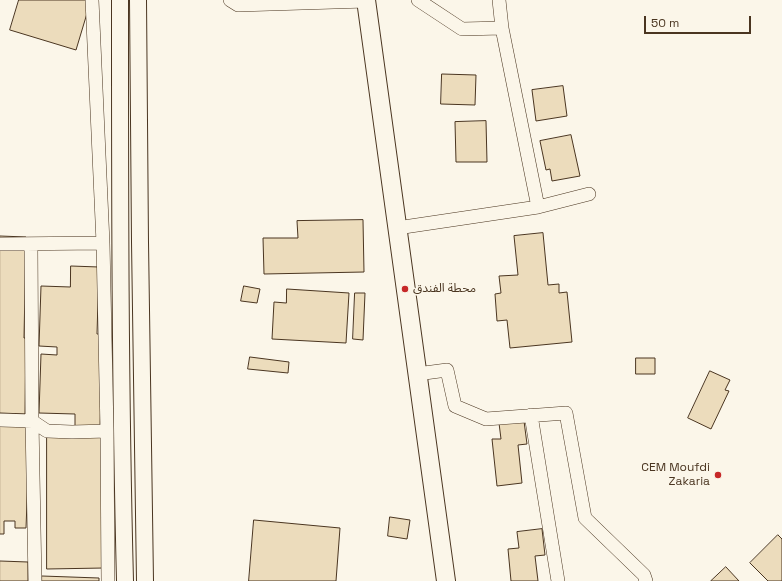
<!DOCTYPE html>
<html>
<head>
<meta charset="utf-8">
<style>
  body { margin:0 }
  #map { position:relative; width:782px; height:581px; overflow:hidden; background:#fbf6e9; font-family:"Space Grotesk",sans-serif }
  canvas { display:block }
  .scale { position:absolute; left:644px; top:16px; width:107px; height:18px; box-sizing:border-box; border:2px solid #4a3520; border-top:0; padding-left:5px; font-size:12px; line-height:14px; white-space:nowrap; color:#4a3520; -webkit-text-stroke:3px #fbf6e9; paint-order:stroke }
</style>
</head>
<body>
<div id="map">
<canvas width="782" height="581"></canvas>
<div class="scale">50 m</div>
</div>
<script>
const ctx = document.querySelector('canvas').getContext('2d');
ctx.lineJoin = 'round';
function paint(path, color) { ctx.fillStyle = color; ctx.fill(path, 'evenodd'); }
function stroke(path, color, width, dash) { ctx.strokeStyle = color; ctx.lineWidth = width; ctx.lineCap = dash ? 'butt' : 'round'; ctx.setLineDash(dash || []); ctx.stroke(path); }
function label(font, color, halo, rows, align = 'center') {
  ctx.font = font + ' "Space Grotesk","Noto Sans Arabic",sans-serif'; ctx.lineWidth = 3; ctx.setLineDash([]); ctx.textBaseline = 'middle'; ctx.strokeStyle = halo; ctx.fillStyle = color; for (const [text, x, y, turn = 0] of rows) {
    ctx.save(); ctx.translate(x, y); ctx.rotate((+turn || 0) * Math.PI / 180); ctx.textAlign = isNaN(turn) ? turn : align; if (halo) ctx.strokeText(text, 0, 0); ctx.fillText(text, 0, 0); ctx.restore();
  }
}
const building = new Path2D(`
  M19 0H91L76 50 10 30Z
  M442 74 476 75 475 105 441 104Z
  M563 86 567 116 536 121 532 90Z
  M486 121 487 162H456L455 122Z
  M571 135 580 176 552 181 550 169 546 170 540 141Z
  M363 220 364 272 264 274 263 238H298L297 221Z
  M543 233 548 285 559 284V293L567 292 572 342 510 348 507 320 497 321 495 294 501 293 499 276 518 275 514 236Z
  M0 236 26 237 24 338H26L25 414 0 413Z
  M71 266 99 267 97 334H103L100 428H75V414L39 413 41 354 57 355V347L39 346 41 286 70 287Z
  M244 286 260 289 257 303 241 301Z
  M287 289 349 293 346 343 272 339 274 302 286 303Z
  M355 293H365L363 340 353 339Z
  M250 357 289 362 288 373 248 369Z
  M636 358H655V374H636Z
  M710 371 730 380 725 390 729 391 711 429 688 418Z
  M524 421 527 444 518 445 522 483 497 486 492 439H501L499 423Z
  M0 423 30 424 26 528H15V521H4V534H0Z
  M47 435H103L104 568 47 569Z
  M390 517 410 520 407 539 388 536Z
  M254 520 340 528 336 581H249Z
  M542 529 545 555 535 556 538 581H511L508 549 519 548 517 532Z
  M778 535 782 539V581H768L750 563Z
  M0 561 28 562V581H0Z
  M726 567 739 581H711Z
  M42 576 99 578V581H42Z`);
const minor = new Path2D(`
  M92 0 103 243 107 431 108 581
  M230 0 238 5 366 1
  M418 0 462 29 502 28
  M499 0 502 28 538 207
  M397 228 538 207 589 194
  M0 244 103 243
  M31 244 32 421 35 581
  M417 374 447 370 455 406 486 419 566 413 585 518 644 575 646 581
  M531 415 558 581
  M0 420 32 421 47 431 72 432 107 431`);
const tertiary = new Path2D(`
  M120 0C120 194 120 387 125 581
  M138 0 140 242 145 581`);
const secondary = new Path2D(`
  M366 0 446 581`);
const markers = [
  [405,289,4,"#c62828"],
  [718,475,4,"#c62828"]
];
const poiNames = [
  ["محطة الفندق",413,289],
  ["CEM Moufdi",710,468,"right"],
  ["Zakaria",710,482,"right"]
];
paint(building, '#ecdcbc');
stroke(building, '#4a3520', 1);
stroke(minor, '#4a3520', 14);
stroke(tertiary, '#4a3520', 18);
stroke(secondary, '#4a3520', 20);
stroke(minor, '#fbf6e9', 13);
stroke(tertiary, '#fbf6e9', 16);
stroke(secondary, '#fbf6e9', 18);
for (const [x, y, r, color] of markers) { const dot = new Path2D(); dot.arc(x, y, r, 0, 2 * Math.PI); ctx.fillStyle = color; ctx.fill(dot); stroke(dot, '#fbf6e9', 1.5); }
label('12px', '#4a3520', '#fbf6e9', poiNames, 'left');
</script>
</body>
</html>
